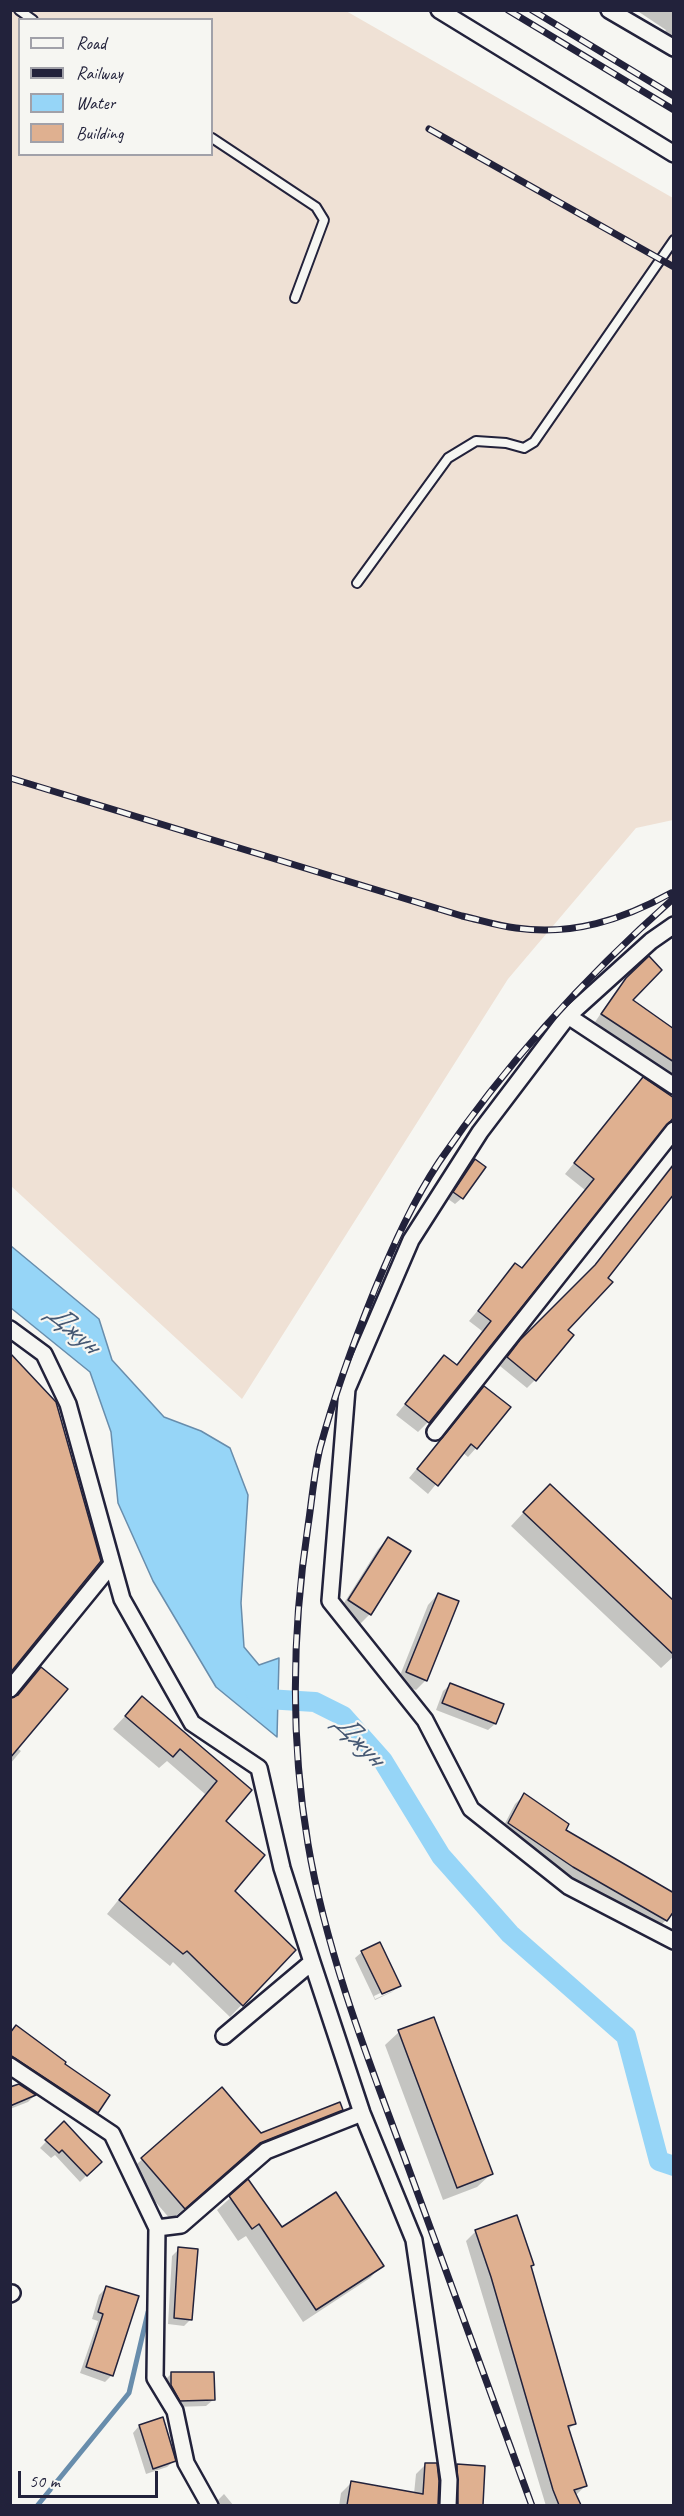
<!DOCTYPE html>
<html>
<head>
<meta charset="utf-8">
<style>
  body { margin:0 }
  #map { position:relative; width:684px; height:2516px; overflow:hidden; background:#f6f6f2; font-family:Caveat,sans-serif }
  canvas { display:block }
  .frame { position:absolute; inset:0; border:12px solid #22223b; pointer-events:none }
  .legend { position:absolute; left:18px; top:18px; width:195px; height:138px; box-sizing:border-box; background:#f6f6f2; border:2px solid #a1a1a9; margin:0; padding:8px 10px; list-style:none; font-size:18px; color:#22223b }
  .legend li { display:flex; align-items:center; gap:12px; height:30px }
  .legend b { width:30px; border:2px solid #a1a1a9 }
  .scale { position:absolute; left:18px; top:2471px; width:140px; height:27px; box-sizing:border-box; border:3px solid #22223b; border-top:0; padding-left:8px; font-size:18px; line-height:21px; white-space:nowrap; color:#22223b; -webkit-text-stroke:4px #f6f6f2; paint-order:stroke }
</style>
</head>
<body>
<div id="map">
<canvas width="684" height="2516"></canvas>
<div class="frame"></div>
<ul class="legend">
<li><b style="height:8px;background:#f6f6f2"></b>Road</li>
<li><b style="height:8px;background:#22223b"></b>Railway</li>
<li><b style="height:16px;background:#96d5f7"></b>Water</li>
<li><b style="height:16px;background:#dfb090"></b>Building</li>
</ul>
<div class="scale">50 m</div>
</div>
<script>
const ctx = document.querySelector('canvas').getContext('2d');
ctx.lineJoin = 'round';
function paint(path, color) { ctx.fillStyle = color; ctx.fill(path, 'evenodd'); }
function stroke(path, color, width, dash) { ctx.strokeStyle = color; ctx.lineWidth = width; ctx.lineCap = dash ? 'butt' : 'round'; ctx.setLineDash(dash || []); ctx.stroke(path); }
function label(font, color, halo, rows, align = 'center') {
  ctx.font = font + ' Caveat,sans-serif'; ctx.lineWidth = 4.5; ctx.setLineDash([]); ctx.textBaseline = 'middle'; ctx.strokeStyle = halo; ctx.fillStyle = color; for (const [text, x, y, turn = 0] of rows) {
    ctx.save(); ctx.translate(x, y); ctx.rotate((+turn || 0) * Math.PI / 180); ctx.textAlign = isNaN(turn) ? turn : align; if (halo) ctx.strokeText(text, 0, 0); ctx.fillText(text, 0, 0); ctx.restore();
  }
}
const built = new Path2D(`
  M10 11H346L673 198V820L636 828 508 979 242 1399 11 1186ZM20 20H212V154H20Z`);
const water = new Path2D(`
  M11 1246 99 1319 112 1360 164 1417 201 1431 230 1448 248 1495 241 1603 244 1647 259 1665 279 1658 277 1737 216 1687 153 1581 118 1503 111 1432 90 1372 11 1308Z`);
const shadow = new Path2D(`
  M636 10H674V50L660 40 666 30Z
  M649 958 631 1000 674 1030V1076L595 1022 618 988Z
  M643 1079 674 1100 428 1422 418 1432 396 1415 444 1357 456 1366 482 1331 469 1321 516 1265 521 1269 585 1190 565 1174Z
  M475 1160 462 1198 455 1204 448 1199Z
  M674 1162V1191L565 1330 535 1380 527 1388 500 1366 512 1351 587 1275Z
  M484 1388 476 1448 468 1457 462 1452 428 1494 409 1478Z
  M536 1499 674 1603V1656L661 1668 511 1526Z
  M388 1539 370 1614 360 1624 339 1611 378 1549Z
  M438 1594 426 1680 416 1690 397 1683 428 1605Z
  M41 1669 17 1748 21 1751 10 1764V1708L14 1700Z
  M450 1685 502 1705 495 1724 488 1730 436 1710 443 1691Z
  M142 1698 250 1790 223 1822 233 1891 294 1950 230 2017 173 1962 170 1966 107 1914 205 1794 167 1761 159 1768 113 1729Z
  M524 1795 564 1830 666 1920 657 1929 564 1875 500 1833 515 1804Z
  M362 1952 399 1985 392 1992 375 2000 355 1958ZM393 1987V1991L375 1999 374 1996Z
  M399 2032 491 2174 477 2187 443 2200 385 2045Z
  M10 2033 63 2064 96 2112 90 2118 10 2067Z
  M10 2089 34 2096 28 2102 10 2109Z
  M222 2089 260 2135 342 2110 329 2122 246 2156 171 2220 129 2171Z
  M64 2123 100 2162 80 2182 55 2155 51 2158 40 2148Z
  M248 2182 281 2229 382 2265 370 2278 303 2322 246 2236 238 2241 217 2210Z
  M476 2231 530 2267 575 2423 568 2430 585 2486 575 2496 579 2506H546L466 2241Z
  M179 2249 191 2319 184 2326 168 2324 172 2256Z
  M106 2288 112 2375 105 2382 80 2373 98 2321 92 2319 99 2295Z
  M171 2374 213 2400 206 2406 174 2407 164 2381Z
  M139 2426 174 2461 167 2467 146 2474 133 2433Z
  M426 2464 438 2481 437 2506H339L341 2493 351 2483 414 2494 416 2474Z
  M457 2466 484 2467 482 2506H449L447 2476Z
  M224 2494 234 2506H212Z`);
const stream = new Path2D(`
  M37 2506 129 2393 148 2312`);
const canal = new Path2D(`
  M255 1691 267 1699 315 1702 343 1716 383 1761 441 1856 510 1934 626 2036 659 2161 674 2166`);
const building = new Path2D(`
  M649 956 662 970 633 1000 674 1029V1062L601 1014 626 978Z
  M643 1077 674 1098V1117L429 1423 405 1404 444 1355 457 1365 491 1321 478 1311 515 1263 522 1268 594 1179 574 1163Z
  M475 1159 486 1167 463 1199 453 1192Z
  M674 1164V1194L608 1278 613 1282 568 1330 574 1335 536 1381 507 1357 520 1340 595 1265Z
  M10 1353 56 1402 101 1561 10 1673Z
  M484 1386 511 1407 477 1449 471 1444 438 1486 417 1469Z
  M550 1484 674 1601V1655L523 1512Z
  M388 1537 411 1551 371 1615 348 1600Z
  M438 1593 459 1601 427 1681 406 1672Z
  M41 1667 68 1689 10 1758V1698L18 1695Z
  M450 1683 504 1704 496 1724 442 1703Z
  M142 1696 252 1790 226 1821 265 1855 235 1891 296 1950 243 2006 187 1951 183 1954 119 1900 217 1781 180 1749 173 1757 125 1716Z
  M524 1793 569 1824 566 1830 674 1893V1911L667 1921 573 1867 508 1823Z
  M380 1942 401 1986 382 1994 361 1951Z
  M434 2017 493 2174 457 2188 398 2030Z
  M16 2025 66 2062 65 2064 110 2095 98 2113 10 2055V2033Z
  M19 2084 36 2095 10 2106V2087Z
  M222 2087 261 2133 340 2102 343 2110 260 2143 185 2209 141 2158Z
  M64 2121 102 2162 87 2176 62 2150 59 2153 45 2140Z
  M248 2179 282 2227 336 2192 384 2266 316 2310 259 2224 252 2229 229 2196Z
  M517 2215 534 2265 531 2266 576 2424 568 2426 587 2486 574 2490 581 2505H559L553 2490 491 2277 475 2230Z
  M178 2247 198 2249 192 2320 174 2318Z
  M106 2286 139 2296 113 2376 86 2367 103 2314 98 2312Z
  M171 2372H214L215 2400 180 2401 171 2385Z
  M163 2417 176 2461 153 2469 139 2425Z
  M425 2463H437L439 2481 438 2505H347L351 2481 423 2494Z
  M457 2464 485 2466 483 2505H458Z`);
const lane = new Path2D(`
  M19 10 33 20
  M212 138 316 207 324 220 295 298
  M357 583 448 458 476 441 506 443 524 448 534 442 674 240`);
const street = new Path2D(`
  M439 10 674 154
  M609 10 674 48
  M674 925 651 941 568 1016 480 1132 411 1240 347 1389 330 1601 425 1720 471 1809 568 1886 674 1941
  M568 1016 674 1086
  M10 1329 44 1354 68 1404 122 1599 192 1723 259 1768 282 1868 312 1962 362 2113 414 2240 449 2480 448 2506
  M435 1432 674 1130
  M10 1689 112 1564
  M224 2036 312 1962
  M10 2066 112 2134 157 2228 155 2378 175 2411 186 2463 210 2506
  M157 2228 181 2225 266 2151 362 2113
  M10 2294 12 2293`);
const rail = new Path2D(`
  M508 10 674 110
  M532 10 674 96
  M429 129 674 267
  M10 778 462 916C480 920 498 926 516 928 572 936 622 920 671 893
  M532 2506C489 2389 447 2273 404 2156 366 2054 326 1951 308 1844 290 1737 292 1632 308 1526 312 1500 314 1473 320 1448 335 1393 354 1341 375 1289 393 1246 413 1201 439 1162 505 1065 586 976 674 898`);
const waterNames = [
  ["Джун",72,1329,41],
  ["Джун",358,1740,46]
];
paint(built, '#efe1d5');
paint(water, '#96d5f7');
stroke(water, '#688dac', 1.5);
paint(shadow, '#0003');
stroke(stream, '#688dac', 5);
stroke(canal, '#96d5f7', 20);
paint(building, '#dfb090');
stroke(building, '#22223b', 1.5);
stroke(lane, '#22223b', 12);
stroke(street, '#22223b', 20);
stroke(lane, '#f6f6f2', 8);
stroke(street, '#f6f6f2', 15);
stroke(rail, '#22223b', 7);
stroke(rail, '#f6f6f2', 4.5, [14]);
label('italic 30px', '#455873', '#f6f6f2', waterNames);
</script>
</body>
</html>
